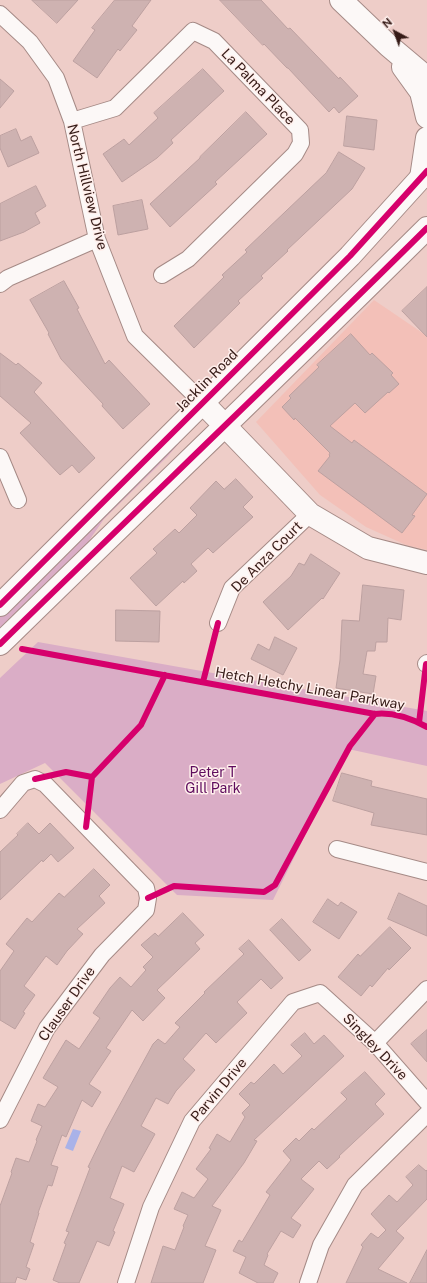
<!DOCTYPE html>
<html>
<head>
<meta charset="utf-8">
<style>
  body { margin:0 }
  #map { position:relative; width:427px; height:1283px; overflow:hidden; background:#eecdc8; font-family:"Public Sans",sans-serif }
  canvas { display:block }
  .north { position:absolute; left:375px; top:12px; width:40px; height:40px; -webkit-text-stroke:3px #ffefec; paint-order:stroke; rotate:319deg; font-size:11px; font-weight:700; line-height:16px; text-align:center; color:#361b17 }
  .north::after { content:''; display:block; margin:auto; width:14px; height:18px; background:#361b17; clip-path:polygon(50% 0,100% 100%,50% 72%,0 100%) }
</style>
</head>
<body>
<div id="map">
<canvas width="427" height="1283"></canvas>
<div class="north">N</div>
</div>
<script>
const ctx = document.querySelector('canvas').getContext('2d');
ctx.lineJoin = 'round';
function paint(path, color) { ctx.fillStyle = color; ctx.fill(path, 'evenodd'); }
function stroke(path, color, width, dash) { ctx.strokeStyle = color; ctx.lineWidth = width; ctx.lineCap = dash ? 'butt' : 'round'; ctx.setLineDash(dash || []); ctx.stroke(path); }
function label(font, color, halo, rows, align = 'center') {
  ctx.font = font + ' "Public Sans",sans-serif'; ctx.lineWidth = 3; ctx.setLineDash([]); ctx.textBaseline = 'middle'; ctx.strokeStyle = halo; ctx.fillStyle = color; for (const [text, x, y, turn = 0] of rows) {
    ctx.save(); ctx.translate(x, y); ctx.rotate((+turn || 0) * Math.PI / 180); ctx.textAlign = isNaN(turn) ? turn : align; if (halo) ctx.strokeText(text, 0, 0); ctx.fillText(text, 0, 0); ctx.restore();
  }
}
const built = new Path2D(`
  M374 300 427 336V550L406 545 366 527 320 495 256 422Z`);
const green = new Path2D(`
  M189 427V432L167 457 104 519 86 545 0 632V616Z
  M38 642 427 711V766L348 749 273 900 177 895 45 763 0 784V678Z`);
const water = new Path2D(`
  M73 1129 81 1131 73 1151 65 1148Z`);
const building = new Path2D(`
  M32 0H78L57 23Z
  M115 0H151L132 26 137 30 120 51 118 49 97 78 73 61 95 30 92 28Z
  M220 0H261L288 29 290 28 339 79 340 77 358 96 339 113 334 107 329 112 288 68H287L264 44 263 45Z
  M203 69 224 91 171 140 173 143 157 158 122 182 103 154 124 139 129 145 158 118 154 113Z
  M0 79 14 91 0 108Z
  M246 112 267 134 215 182 217 184 170 227 150 204 200 158V157Z
  M347 116 377 120 374 150 344 146Z
  M16 129 21 141 31 136 39 153 8 167 0 148V136Z
  M339 152 365 168 352 189 287 250 288 251 261 276 263 278 238 301 240 303 194 348 174 326 224 277 222 275 247 252 245 250 326 173Z
  M36 186 46 206 35 213 40 223 24 232 0 241V204Z
  M142 200 148 229 118 235 113 206Z
  M64 281 79 308 77 309 105 364 109 360 150 404 123 429 102 406 103 404 61 359 48 334 49 333 30 300Z
  M427 287V337L402 311Z
  M351 334 370 355 372 353 393 373 391 375 399 384 389 393 388 392 365 413 355 403 330 426 352 443 354 440 427 494 412 515 415 516 402 533 318 471 330 456 329 455 330 453 295 418 294 420 282 407 291 398 289 396 319 367 317 365Z
  M0 353 16 365 18 363 42 383 34 392 95 458 79 473 72 465 60 475 20 433 31 423 0 396Z
  M236 479 253 497 243 507 253 517 213 553 208 548 191 564 197 571 184 583 183 581 156 606 130 578 157 553 153 549 175 529 179 533 197 515 190 508 216 481 224 489Z
  M311 554 340 573 323 599 322 598 288 630 263 602 291 576 299 563 304 565Z
  M363 585 404 590 401 620 388 618 387 642H376L375 651H367L363 674 376 676 373 694 336 688 340 660 342 620 359 621Z
  M116 610 160 611 159 642 116 641Z
  M275 637 297 648 283 675 251 659 258 644 269 650Z
  M342 773 372 781 371 786 427 799V835L371 825 374 813 333 801Z
  M28 823 39 834 50 823 74 848 58 862 51 854 43 862 42 860 0 900V852L18 835 17 834Z
  M94 869 110 885 99 896 105 903 77 929 83 934 67 951 57 965 46 956 24 986 35 995 23 1012 25 1013 15 1029 0 1020V971L14 951 6 944 27 918 32 922 59 893 64 897Z
  M399 893 427 906V936L388 919Z
  M328 899 338 906 341 902 357 912 339 939 313 922Z
  M183 913 204 935 195 943 200 949 157 990 165 998 143 1021 132 1010 106 1048 111 1051 89 1084 101 1092 92 1107 82 1100 66 1137 62 1135 51 1165 58 1167 52 1186 48 1185 38 1213H39L30 1242 34 1244 26 1267 30 1269 26 1280 17 1277 15 1283H0V1206L12 1173 11 1172 16 1158 29 1162 37 1141 36 1140 42 1126 31 1121 38 1104 45 1107 58 1087 43 1078 66 1040 79 1049 100 1018 93 1013 110 988 120 977 131 987 146 970 143 967 153 957 141 945 155 933 158 936Z
  M282 919 311 950 299 961 270 930Z
  M390 927 411 948 389 970 388 968 372 987 370 985 361 996 338 977 358 954 360 956Z
  M249 940 283 978 271 989 261 979 237 1002 247 1013 216 1043 206 1033 183 1059 195 1070 176 1091 168 1104 156 1098 141 1126 155 1134 134 1172 122 1166 110 1198 124 1204 113 1231 115 1232 109 1246 97 1241 79 1283H60L53 1280 66 1244 64 1243 69 1232 66 1231 90 1168 88 1167 106 1130 153 1044 158 1039 165 1044 180 1027 175 1023 205 993 204 992 244 954 239 949Z
  M427 1030V1062L411 1044Z
  M305 1033 314 1044 324 1035 344 1056 254 1140 257 1141 244 1163 212 1206 221 1210 205 1246 216 1250 203 1283H151L163 1246 175 1250 184 1227 183 1226 188 1215 174 1209 182 1192 194 1198 208 1179 196 1169 211 1149 209 1148 217 1134 230 1142 245 1117 242 1113 250 1105 239 1094 251 1082 254 1084 274 1064 283 1074 302 1056 291 1045Z
  M365 1072 385 1094 375 1104 384 1114 339 1156 340 1157 327 1169 319 1161 301 1179 314 1189 291 1218 301 1225 293 1238 281 1231 267 1254 268 1255 264 1265 278 1273 273 1283H258L239 1273 246 1257 233 1251 239 1240 242 1242 270 1195 266 1192 291 1160 283 1151 296 1138 299 1141 312 1128 314 1130 347 1099 341 1093Z
  M419 1165 426 1171 427 1170V1199L396 1231 404 1238 378 1269 407 1283H346L363 1247 361 1245 371 1233 378 1238 386 1230 371 1214 389 1195 397 1202 413 1185 406 1177Z
  M427 1250V1283H410Z`);
const street = new Path2D(`
  M0 14 30 42 56 78 72 121 97 239 135 336 202 402
  M72 121 115 108 193 31 214 41 300 130 301 143 295 154 188 259 162 275
  M0 284 8 278 97 239
  M0 457 18 500
  M218 623 232 588 310 514
  M426 664 427 663
  M0 810 23 783 35 779 45 784 146 888 148 898 146 910 102 955 47 1028 0 1120
  M337 849 427 872
  M375 1043 427 989
  M126 1283 151 1207 192 1121 293 1002 320 993 375 1043 427 1102
  M308 1283 321 1245 355 1185 427 1114`);
const secondary = new Path2D(`
  M202 402 310 514 368 548 427 563
  M0 605 350 256 427 171
  M0 644C142 505 286 368 427 228`);
const highway = new Path2D(`
  M341 0 389 46 427 78
  M403 67 421 92 427 117
  M421 178 427 138`);
const cycleway = new Path2D(`
  M0 605 350 256 427 171
  M0 644C142 505 286 368 427 228
  M22 649 375 714C392 712 412 719 427 727
  M203 682 218 623
  M419 723 426 664
  M35 779 66 772 92 777 141 725 165 675
  M86 827 92 777
  M148 898 174 886 264 892 275 885 350 746 375 714`);
const streetNames = [
  ["La Palma Place",258,87,46],
  ["North Hillview Drive",87,187,76],
  ["Jacklin Road",207,381,-45],
  ["De Anza Court",267,557,-45],
  ["Hetch Hetchy Linear Parkway",310,689,10],
  ["Clauser Drive",67,1004,-55],
  ["Singley Drive",375,1047,46],
  ["Parvin Drive",219,1090,-50]
];
const parkNames = [
  ["Peter T",213,773],
  ["Gill Park",213,789]
];
paint(built, '#f3c0b8');
paint(green, '#daadc6');
paint(water, '#a9b2e8');
paint(building, '#ceb2b1');
stroke(building, '#bca0a0', 1);
stroke(street, '#a58a86', 18);
stroke(secondary, '#a58a86', 24);
stroke(highway, '#a58a86', 24);
stroke(street, '#fcf8f7', 16);
stroke(secondary, '#fcf8f7', 22);
stroke(highway, '#fcf8f7', 22);
stroke(cycleway, '#d6006c', 6);
label('14px', '#361b17', '#ffefec', streetNames);
label('14px', '#5e0b5d', '#ffefec', parkNames);
</script>
</body>
</html>
